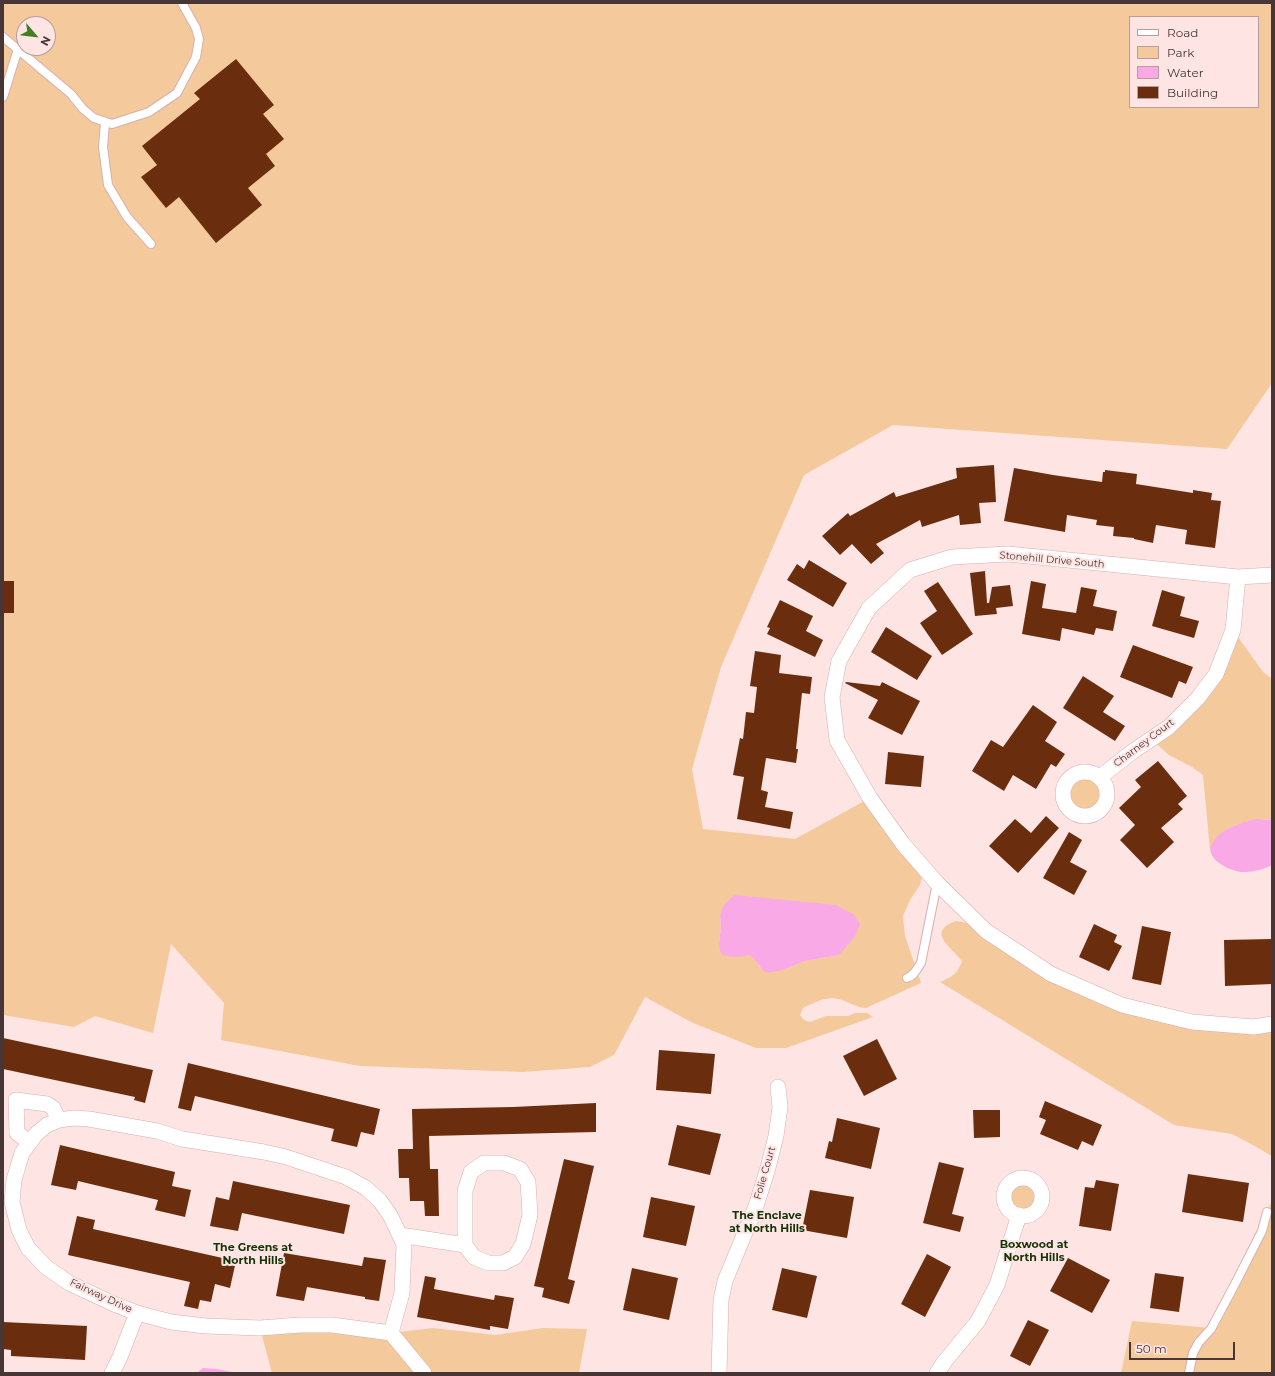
<!DOCTYPE html>
<html>
<head>
<meta charset="utf-8">
<style>
  body { margin:0 }
  #map { position:relative; width:1275px; height:1376px; overflow:hidden; background:#fee4e3; font-family:Montserrat,sans-serif }
  canvas { display:block }
  .frame { position:absolute; inset:0; border:4px solid #473635; pointer-events:none }
  .legend { position:absolute; left:1129px; top:16px; width:130px; height:92px; box-sizing:border-box; background:#fee4e3; border:1px solid #b59e9d; margin:0; padding:5px 7px; list-style:none; font-size:12px; color:#473635 }
  .legend li { display:flex; align-items:center; gap:8px; height:20px }
  .legend b { width:20px; border:1px solid #b59e9d }
  .north { position:absolute; left:16px; top:16px; width:40px; height:40px; box-sizing:border-box; background:#fee4e3; border:1px solid #b59e9d; border-radius:50%; rotate:118deg; font-size:11px; font-weight:700; line-height:16px; text-align:center; color:#473635 }
  .north::after { content:''; display:block; margin:auto; width:14px; height:18px; background:#3f8122; clip-path:polygon(50% 0,100% 100%,50% 72%,0 100%) }
  .scale { position:absolute; left:1129px; top:1342px; width:106px; height:18px; box-sizing:border-box; border:2px solid #473635; border-top:0; padding-left:5px; font-size:12px; line-height:14px; white-space:nowrap; color:#473635; -webkit-text-stroke:3px #fee4e3; paint-order:stroke }
</style>
</head>
<body>
<div id="map">
<canvas width="1275" height="1376"></canvas>
<div class="frame"></div>
<ul class="legend">
<li><b style="height:5px;background:#fff"></b>Road</li>
<li><b style="height:11px;background:#f4c99b"></b>Park</li>
<li><b style="height:11px;background:#f8a9e6"></b>Water</li>
<li><b style="height:11px;background:#6a2e0f"></b>Building</li>
</ul>
<div class="north">N</div>
<div class="scale">50 m</div>
</div>
<script>
const ctx = document.querySelector('canvas').getContext('2d');
ctx.lineJoin = 'round';
function paint(path, color) { ctx.fillStyle = color; ctx.fill(path, 'evenodd'); }
function stroke(path, color, width, dash) { ctx.strokeStyle = color; ctx.lineWidth = width; ctx.lineCap = dash ? 'butt' : 'round'; ctx.setLineDash(dash || []); ctx.stroke(path); }
function label(font, color, halo, rows, align = 'center') {
  ctx.font = font + ' Montserrat,sans-serif'; ctx.lineWidth = 4; ctx.setLineDash([]); ctx.textBaseline = 'middle'; ctx.strokeStyle = halo; ctx.fillStyle = color; for (const [text, x, y, turn = 0] of rows) {
    ctx.save(); ctx.translate(x, y); ctx.rotate((+turn || 0) * Math.PI / 180); ctx.textAlign = isNaN(turn) ? turn : align; if (halo) ctx.strokeText(text, 0, 0); ctx.fillText(text, 0, 0); ctx.restore();
  }
}
const green = new Path2D(`
  M3 3H1272V383L1227 449 893 425 804 475 721 667 692 769 703 829 795 839 870 798 924 870 920 885 910 900 903 916 905 936 921 983 866 1008C855 1007 853 1004 842 1000 828 995 816 1002 803 1008L800 1015 804 1020 810 1022 826 1016H848L855 1013H867L873 1017 786 1048H756L693 1023 645 997 614 1055 590 1067 523 1072 360 1066 221 1040 224 1003 171 944 153 1033 95 1016 74 1027 3 1015ZM1130 17H1258V107H1130ZM24 24H48V48H24ZM720 916 839 955 805 961 783 970 759 967 757 961 749 955 719 943 721 928Z
  M1233 630 1263 672 1272 679V820C1252 816 1215 829 1210 850L1203 775 1192 767 1169 755 1151 739 1198 698Z
  M1063 794a22 22 0 1 1 44 0a22 22 0 1 1-44 0Z
  M956 921 974 924 1051 974 1192 1022 1272 1024V1156L1251 1144 1232 1134 1174 1125 940 982C953 976 957 975 962 961 952 947 925 932 956 921Z
  M1004 1197a19 19 0 1 1 38 0a19 19 0 1 1-38 0Z
  M1272 1201V1373H1121L1132 1321 1211 1328Z
  M260 1328 391 1333 433 1328 496 1335 543 1328 587 1329 579 1373H272Z`);
const water = new Path2D(`
  M1256 819 1272 820V865C1264 869 1254 872 1245 872 1232 873 1201 858 1213 842 1222 828 1241 823 1256 819Z
  M734 895 836 905 853 914 860 924 855 936 839 955 805 961 783 970 766 973C758 966 758 961 749 955L735 957 723 955 720 951 719 943 721 928 720 916 724 905Z
  M203 1368 217 1369 236 1373H197Z`);
const building = new Path2D(`
  M236 59 274 105 263 114 284 139 266 154 275 166 248 188 262 205 216 243 179 197 166 208 141 177 157 165 142 146 200 99 194 93Z
  M994 465 996 502 979 503 981 523 960 525 959 515 922 527 920 520 876 544 884 553 871 564 852 544 840 555 822 536 848 513 850 516 894 492 896 497 957 478 956 468Z
  M1014 468 1053 475 1102 482 1103 472H1105V470L1137 474 1136 484 1193 493V490L1212 493 1211 500 1221 501 1215 548 1185 544 1187 530 1156 525 1153 543 1134 539V538L1113 536 1114 527 1096 525 1097 520 1067 515 1065 532 1004 521Z
  M809 560 847 583 833 607 787 580 797 564 804 569Z
  M985 571 987 603H989L992 587 1010 585 1013 606 996 608 997 614 975 616 970 573Z
  M3 581H14V613H3Z
  M1031 581 1046 584 1042 608 1076 613 1081 587 1097 590 1093 606 1117 611 1113 631 1096 628 1094 635 1062 628 1060 641 1022 634Z
  M938 582 973 634 942 655 920 623 937 611 924 591Z
  M1162 590 1185 597 1180 616 1199 621 1194 638 1152 626Z
  M780 600 813 616 806 631 823 640 815 657 767 634 770 628 767 627Z
  M886 627 932 656 917 680 871 652Z
  M1133 645 1193 667 1186 684 1179 681 1172 698 1120 677Z
  M755 651 781 655 779 673 812 677 810 694 802 693 796 749H798L796 763 766 758 761 790 768 792 765 807 793 812 790 829 737 819 744 777 733 775 740 738 743 739 746 712 754 713 757 687 750 686Z
  M1083 676 1114 696 1103 712 1125 726 1115 741 1063 708Z
  M846 682 880 686 882 682 920 701 902 735 868 718 878 700 845 683Z
  M1033 705 1057 722 1045 741 1065 754 1056 767 1051 764 1036 789 1013 775 1004 791 972 771 991 740 1003 747Z
  M888 752 924 756 921 787 885 784Z
  M1158 761 1187 796 1178 804 1183 809 1161 828 1174 842 1147 868 1120 840 1135 825 1119 808 1141 787 1135 780Z
  M1046 816 1059 828 1018 873 989 846 1015 819 1031 833Z
  M1069 832 1082 840 1070 862 1087 871 1074 895 1043 878Z
  M1094 924 1117 935 1114 942 1122 946 1109 971 1079 957Z
  M1142 926 1171 932 1161 985 1132 979Z
  M1272 939V984L1225 986 1224 940Z
  M3 1038 153 1070 145 1103 134 1100 135 1097 3 1069Z
  M877 1039 897 1079 864 1096 843 1056Z
  M659 1050 715 1054 711 1094 656 1090Z
  M188 1063 380 1109 374 1135 361 1132 357 1147 331 1141 334 1129 195 1096 191 1111 178 1108Z
  M1045 1101 1102 1125 1093 1146 1082 1141 1078 1150 1040 1134 1046 1120 1039 1117Z
  M596 1103V1132L429 1136 430 1169H438L439 1216H425L424 1201H410L409 1178H399L398 1149H413L412 1109 513 1107Z
  M973 1110H1000V1137L974 1138Z
  M837 1118 880 1128 871 1169 825 1158 829 1141 832 1142Z
  M677 1125 721 1134 710 1175 668 1165Z
  M60 1145 175 1172 172 1186 191 1190 185 1217 155 1210 158 1200 78 1181 76 1190 51 1185Z
  M564 1159 594 1166 568 1279 575 1281 569 1304 542 1297 544 1288 534 1286Z
  M939 1162 964 1168 952 1214 964 1217 960 1232 923 1223Z
  M1188 1174 1249 1183 1243 1222 1182 1212Z
  M1096 1180 1119 1184 1111 1231 1079 1226 1085 1187 1094 1188Z
  M233 1181 350 1205 344 1234 242 1213 238 1231 210 1226 216 1197 229 1200Z
  M810 1190 854 1197 847 1238 802 1230Z
  M651 1197 695 1206 686 1246 643 1237Z
  M77 1216 95 1220 93 1229 236 1261 230 1288 215 1284 211 1302 200 1300 198 1309 184 1306 190 1282 68 1255Z
  M284 1253 362 1266 364 1257 386 1260 379 1301 365 1299V1297L307 1287 304 1301 276 1296Z
  M927 1254 951 1267 925 1317 901 1304Z
  M1068 1258 1110 1280 1092 1313 1050 1291Z
  M632 1268 678 1278 669 1320 623 1310Z
  M782 1268 817 1276 807 1318 772 1310Z
  M1155 1273 1184 1277 1179 1312 1150 1308Z
  M425 1276 436 1278 434 1289 494 1300 495 1295 514 1298 508 1329 490 1326V1330L417 1317Z
  M1028 1320 1049 1330 1030 1366 1010 1356Z
  M3 1322 87 1326 85 1360 11 1356V1350L3 1349Z`);
const service = new Path2D(`
  M3 37 71 94 83 109 94 118 112 124 149 112 177 93 196 57 199 39 196 28 182 3
  M3 97 18 49
  M105 122 103 147 108 185 127 217 151 244
  M907 978C914 976 917 969 921 963L937 883
  M1189 1373 1193 1353 1199 1342 1211 1329 1235 1284 1262 1231 1267 1212`);
const minor = new Path2D(`
  M1272 575 1238 577 1008 554 952 557 910 570 869 608 839 661 832 697 837 740 870 798 903 844 937 883 986 931 1051 974 1122 1005 1192 1022 1254 1027 1272 1024
  M1063 794a22 22 0 1 1 44 0a22 22 0 1 1-44 0Z
  M1100 777 1132 752 1169 727 1198 698 1216 674 1233 630 1238 577
  M29 1142 17 1133 16 1100 47 1104 53 1108 59 1120
  M484 1163H504L520 1169 528 1182 530 1215 523 1244 515 1257 503 1263H488L474 1257 465 1245V1191L471 1172Z
  M1004 1197a19 19 0 1 1 38 0a19 19 0 1 1-38 0Z
  M400 1235 465 1245
  M391 1333 332 1325H300L260 1328 206 1326 171 1322 137 1313 114 1304 69 1283 46 1267 28 1248 19 1230 12 1202 14 1180 22 1153 36 1134 47 1125 59 1120 74 1118 89 1119 157 1131 182 1139 264 1152 286 1157 346 1177 366 1188 380 1201 390 1215 404 1244 402 1293 391 1333 424 1373
  M112 1373 120 1357 137 1313
  M719 1373 721 1300 725 1281 756 1206 768 1168 776 1136 780 1107 778 1087
  M937 1373 945 1361 978 1321 997 1285 1019 1215`);
const streetNames = [
  ["Stonehill Drive South",1052,560,5],
  ["Charney Court",1144,743,-37],
  ["Folie Court",765,1173,-74],
  ["Fairway Drive",101,1296,25]
];
const neighbourhoodNames = [
  ["The Enclave",767,1216],
  ["at North Hills",767,1229],
  ["Boxwood at",1034,1245],
  ["North Hills",1034,1258],
  ["The Greens at",253,1248],
  ["North Hills",253,1261]
];
paint(green, '#f4c99b');
paint(water, '#f8a9e6');
paint(building, '#6a2e0f');
stroke(service, '#d7afad', 10);
stroke(minor, '#d7afad', 16);
stroke(service, '#fff', 8);
stroke(minor, '#fff', 15);
label('10px', '#473635', '#fee4e3', streetNames);
label('bold 11px', '#143306', '#fee4e3', neighbourhoodNames);
</script>
</body>
</html>
